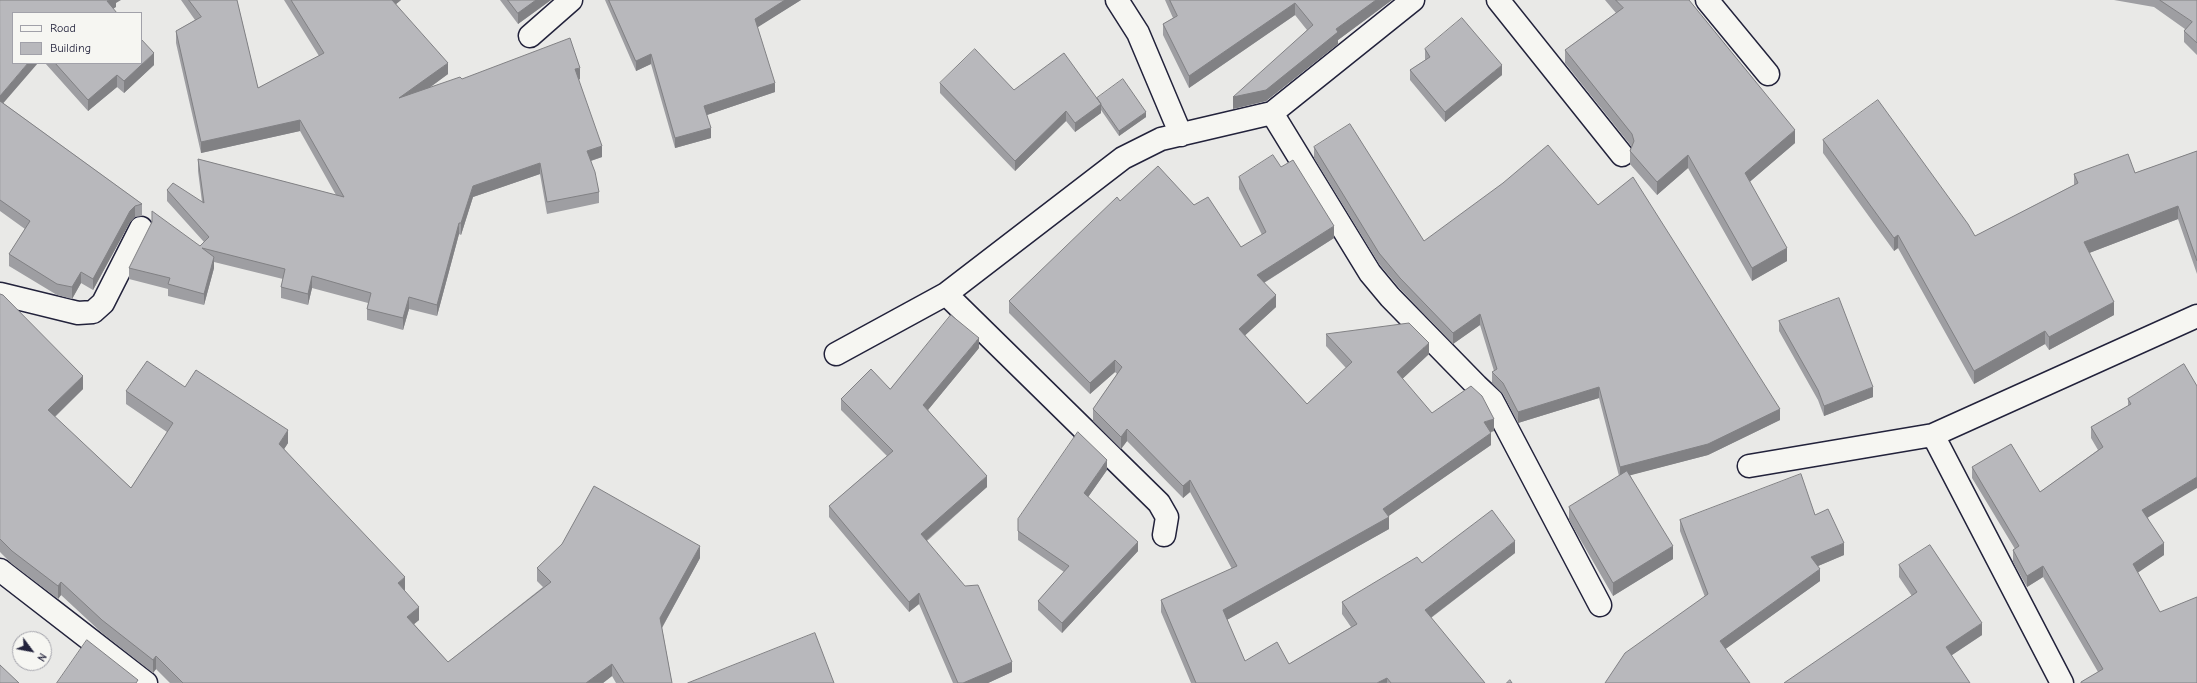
<!DOCTYPE html>
<html>
<head>
<meta charset="utf-8">
<style>
  body { margin:0 }
  #map { position:relative; width:2197px; height:683px; overflow:hidden; background:#e9e9e7; font-family:"Comic Neue",sans-serif }
  canvas { display:block }
  .legend { position:absolute; left:12px; top:12px; width:130px; height:52px; box-sizing:border-box; background:#f6f6f2; border:1px solid #a1a1a9; margin:0; padding:5px 7px; list-style:none; font-size:12px; color:#22223b }
  .legend li { display:flex; align-items:center; gap:8px; height:20px }
  .legend b { width:20px; border:1px solid #a1a1a9 }
  .north { position:absolute; left:12px; top:631px; width:40px; height:40px; box-sizing:border-box; background:#f6f6f2; border:1px solid #a1a1a9; border-radius:50%; rotate:122deg; font-size:11px; font-weight:700; line-height:16px; text-align:center; color:#22223b }
  .north::after { content:''; display:block; margin:auto; width:14px; height:18px; background:#22223b; clip-path:polygon(50% 0,100% 100%,50% 72%,0 100%) }
</style>
</head>
<body>
<div id="map">
<canvas width="2197" height="683"></canvas>
<ul class="legend">
<li><b style="height:5px;background:#f6f6f2"></b>Road</li>
<li><b style="height:11px;background:#b8b8bc"></b>Building</li>
</ul>
<div class="north">N</div>
</div>
<script>
const ctx = document.querySelector('canvas').getContext('2d');
ctx.lineJoin = 'round';
function stroke(path, color, width, dash) { ctx.strokeStyle = color; ctx.lineWidth = width; ctx.lineCap = dash ? 'butt' : 'round'; ctx.setLineDash(dash || []); ctx.stroke(path); }
function paint(path, color) { ctx.fillStyle = color; ctx.fill(path, 'evenodd'); }
const minor = new Path2D(`
  M1117 0 1138 33 1181 135
  M1498 0 1622 155
  M1707 0 1768 74
  M530 36 571 0
  M1272 113 1370 273 1390 297 1477 386 1492 400 1600 605
  M0 294 78 313 93 312 103 303 141 228
  M946 294 1159 503 1167 517 1164 535
  M836 354 946 294 1123 158 1161 139 1272 113 1413 0
  M1933 435 2062 683
  M1749 466 1933 435 2197 316
  M0 570 146 683`);
const wall = new Path2D(`
  M0 0 116 3V7L13 13 3 103 142 204V216L135 217 130 222 93 290 81 283 72 299 57 295 9 266V254L25 229 0 211Z
  M181 0H237L258 88 319 56 284 0H401L396 4 448 74 429 88 462 79H580L578 80 602 157 591 161 599 192V203L547 214 540 174 473 197 461 235 459 234 437 316 409 309 403 330 367 320V309L368 303 312 288 308 305 281 298V287L283 279 214 262V268L204 305 168 296V289L129 279V268L200 246 204 242 167 201V190L202 202 198 171V159L336 195 300 131 201 153 176 43V31L195 20Z
  M500 0H551L518 24Z
  M605 0H801L757 27 775 92 707 115 711 138 675 148 651 64 636 71Z
  M1165 0H1392L1338 40V44L1266 101 1233 109 1307 30 1295 15 1189 88 1163 35V24L1173 18Z
  M1605 0H1689L1795 143 1749 182 1787 261 1752 281 1688 168 1657 195 1630 164V151L1632 147 1565 63V50L1616 13Z
  M2114 0H2197V55L2184 42V31L2185 29 2154 7Z
  M1425 49 1502 75 1445 122 1410 80V70L1425 60Z
  M45 63H141L154 65 124 93 117 87 88 111Z
  M940 83 1097 98 1146 117 1119 136 1101 110V113L1075 132 1066 121 1015 171 940 93Z
  M1823 140 1975 236 2074 185V174L2135 173 2197 151V274L2178 219 2089 253 2114 315 2049 350 2045 344 1974 384 1898 248 1894 251 1823 153Z
  M1314 147 1424 241 1598 205 1780 420 1708 455 1630 475 1673 559 1613 596 1569 520V507L1619 476 1599 398 1518 423 1503 394 1492 383V372L1494 371 1480 325 1453 344 1400 289 1379 264 1314 158Z
  M1281 167 1334 238 1264 283 1276 307 1245 335 1307 404 1346 368 1326 346V334L1429 354 1402 379 1432 413 1494 431 1490 432 1491 445 1388 516 1389 529 1227 620 1245 661 1289 664 1351 627 1342 614V602L1422 563 1515 553 1431 618 1485 683H1191L1161 612V600L1232 569 1190 492 1183 498 1127 441 1121 449 1093 421V409L1117 374 1115 372 1090 394 1009 313V301L1120 201 1194 205 1241 247 1262 235 1239 189V177Z
  M0 294 83 389 55 417 131 488 167 432 126 404V391L185 387 288 443 284 449 405 590H404L419 620 414 624 448 662 543 587 537 581V568L700 558 662 628 672 683H616L612 676 603 683H170L156 669 153 673 102 633 61 595 58 599 12 564 0 552Z
  M1779 321 1873 397 1824 416 1818 400 1779 331Z
  M979 348 928 410 987 487 927 541 1012 672 988 683H953L919 604 909 612 829 517V506L887 456 841 410V399L890 389Z
  M2184 364 2148 518 2164 555 2137 572 2197 683H2081V682L2098 672 2043 577 2027 587 2013 562V550L2015 549 1972 478V467L2040 492 2098 450 2091 438V427L2128 406V399Z
  M1107 470 1088 497 1138 551 1062 633 1038 610V601L1064 572 1018 540V519Z
  M1815 515 1844 555 1818 566 1820 581 1725 649 1605 683 1705 597 1680 531V520Z
  M1899 565 1982 635 1952 655 1899 577Z`);
const shadedWall = new Path2D(`
  M109 0H121L116 3V7L107 13V1Z
  M390 0H401L390 9Z
  M536 0H551L518 24V13Z
  M785 0H801L755 29V19Z
  M1376 0H1392L1338 40V44L1266 101 1233 109V97L1336 29Z
  M1295 3V15L1189 88V76Z
  M154 53V65L124 93V81Z
  M651 54V64L636 71V61Z
  M28 63H38L0 107V96Z
  M448 63V74L399 110V98Z
  M1502 65V75L1445 122V112Z
  M580 68V79L575 81V69Z
  M117 75V87L88 111V100Z
  M775 83V92L704 116V106Z
  M1101 104V113L1075 132V123Z
  M1066 111V121L1015 171V161Z
  M1146 112V117L1119 136V131Z
  M300 120V131L201 153V142Z
  M711 128V138L675 148V138Z
  M1795 130V143L1745 186V173Z
  M602 146V157L587 162V151Z
  M1688 155V168L1657 195V182Z
  M540 163V174L473 197 461 235V223L473 186Z
  M135 206V217L130 222 93 290V279L130 211Z
  M2178 206V219L2084 255V242Z
  M459 223V234L437 316V305Z
  M1334 226V238L1257 287V275Z
  M1898 235V248L1894 251V238Z
  M1787 248V261L1752 281V268Z
  M214 257V268L204 305V294Z
  M81 272V283L72 299V287Z
  M312 276V288L308 305V294Z
  M1276 295V307L1239 341V329Z
  M409 297V309L403 330V318Z
  M2114 302V315L2049 350V337Z
  M1480 314V325L1453 344V333Z
  M2045 331V344L1974 384V371Z
  M979 338V348L923 416V405Z
  M1429 343V354L1397 384V372Z
  M1115 360V372L1090 394V383Z
  M83 376V389L48 423V410Z
  M1599 387V398L1518 423V412Z
  M1873 387V397L1824 416V406Z
  M1780 409V420L1708 455 1620 478V467Z
  M1494 419V431L1484 434V422Z
  M1127 429V441L1121 449V437Z
  M288 430V443L279 457V444Z
  M1491 433V445L1383 520V509Z
  M1107 460V470L1084 503V493Z
  M987 476V487L921 545V534Z
  M2197 477V488L2142 521V510Z
  M1190 480V492L1183 498V486Z
  M1389 517V529L1223 622V610Z
  M1515 541V553L1425 622V610Z
  M1138 542V551L1062 633V623Z
  M1844 543V555L1811 569V557Z
  M2164 543V555L2133 576V564Z
  M700 546V558L660 631V618Z
  M1673 546V559L1613 596V583Z
  M2043 566V577L2027 587V576Z
  M1820 569V581L1720 653V641Z
  M405 577V590L398 596V583Z
  M61 582V595L58 599V586Z
  M919 593V604L909 612V602Z
  M419 607V620L407 630V617Z
  M1982 623V635L1946 659V647Z
  M156 656V669L153 673V660Z
  M1012 662V672L988 683H963Z
  M612 664V676L603 683H586Z
  M1387 678V683H1377Z`);
const building = new Path2D(`
  M0 0H109L107 1 117 13H13V63H28L0 96Z
  M189 0H237L258 88 324 53 291 0H392L448 63 399 98 460 77 462 79 570 38 580 68 575 69 602 146 587 151 595 172 599 192 547 202 540 163 473 186 461 223H459L437 305 409 297 403 318 367 309 371 293 312 276 308 294 281 287 285 269 202 248 214 257 204 294 168 284 170 278 129 268 152 222V211L200 246 209 237 167 190 173 183 204 203 198 159 344 197 300 120 201 142 176 31 201 17Z
  M508 0H536L518 13Z
  M609 0H785L755 19 775 83 704 106 711 128 675 138 651 54 636 61Z
  M1170 0H1376L1336 29 1338 32 1266 90 1233 97 1313 25 1295 3 1189 76 1163 24 1177 16Z
  M1616 0H1689L1795 130 1745 173 1787 248 1752 268 1688 155 1657 182 1630 151 1634 141 1632 134 1565 50 1623 8Z
  M2160 0H2197V43L2184 31 2192 22Z
  M1462 18 1502 65 1445 112 1410 70 1430 57 1425 49Z
  M141 39 154 53 124 81 117 75 88 100 55 63H141Z
  M975 49 1014 90 1064 53 1101 104 1075 123 1066 111 1015 161 940 83Z
  M1123 79 1146 112 1119 131 1101 105V104L1097 98Z
  M1878 100 1968 224 1975 236 2078 183 2074 174 2128 154 2135 173 2197 151V261L2178 206 2084 242 2114 302 2049 337 2045 331 1974 371 1898 235 1894 238 1823 140Z
  M0 101 142 204 135 206 130 211 93 279 81 272 72 287 57 284 9 254 30 221 0 200Z
  M1350 124 1424 241 1503 183 1548 145 1598 205 1633 177 1780 409 1708 444 1620 467 1599 387 1518 412 1503 383 1492 372 1497 369 1480 314 1453 333 1400 278 1379 253 1314 147Z
  M1273 155 1281 167 1293 160 1334 226 1257 275 1276 295 1239 329 1307 404 1352 362 1326 334 1409 323 1429 343 1397 372 1432 413 1471 386 1482 396 1494 419 1484 422 1491 433 1383 509 1389 517 1223 610 1245 661 1277 642 1289 664 1357 624 1342 602 1417 557 1422 563 1492 510 1515 541 1425 610 1485 683H1391L1387 678 1377 683H1196L1161 600 1237 566 1190 480 1183 486 1127 429 1121 437 1093 409 1122 367 1115 360 1090 383 1009 301 1117 197 1120 201 1158 166 1194 205 1208 197 1241 247 1266 232 1239 177Z
  M0 294 3 295 83 376 48 410 131 488 173 423 126 391 147 361 185 387 196 370 288 430 279 444 405 577 398 583 419 607 407 617 448 662 551 582 537 568 562 544 594 486 700 546 660 618 672 683H624L612 664 586 683H183L156 656 153 660 102 620 61 582 58 586 12 551 0 539Z
  M1839 298 1873 387 1824 406 1818 390 1779 321Z
  M951 315 979 338 923 405 987 476 921 534 965 586 978 585 1012 662 963 683H958L919 593 909 602 829 506 893 451 841 399 871 369 890 389Z
  M2184 364 2197 386V477L2142 510 2164 543 2133 564 2160 612 2197 597V683H2081V682L2103 669 2043 566 2027 576 2013 550 2019 546 1972 467 2011 444 2040 492 2103 447 2091 427 2131 404 2128 399Z
  M1078 432 1107 460 1084 493 1138 542 1062 623 1038 601 1069 566 1018 531V519Z
  M1627 471 1673 546 1613 583 1569 507Z
  M1801 474 1815 515 1828 509 1844 543 1811 557 1820 569 1720 641 1750 683H1605L1625 653 1708 594 1680 520Z
  M1930 545 1982 623 1946 647 1970 683H1784L1917 592 1899 565Z
  M815 633 834 683H688Z
  M87 640 138 680 136 683H57Z
  M0 665 19 683H0Z
  M1510 680 1512 683H1507Z`);
stroke(minor, '#22223b', 25);
stroke(minor, '#f6f6f2', 22);
paint(wall, '#9e9ea2');
paint(shadedWall, '#818184');
paint(building, '#b8b8bc');
stroke(building, '#818184', 1);
</script>
</body>
</html>
